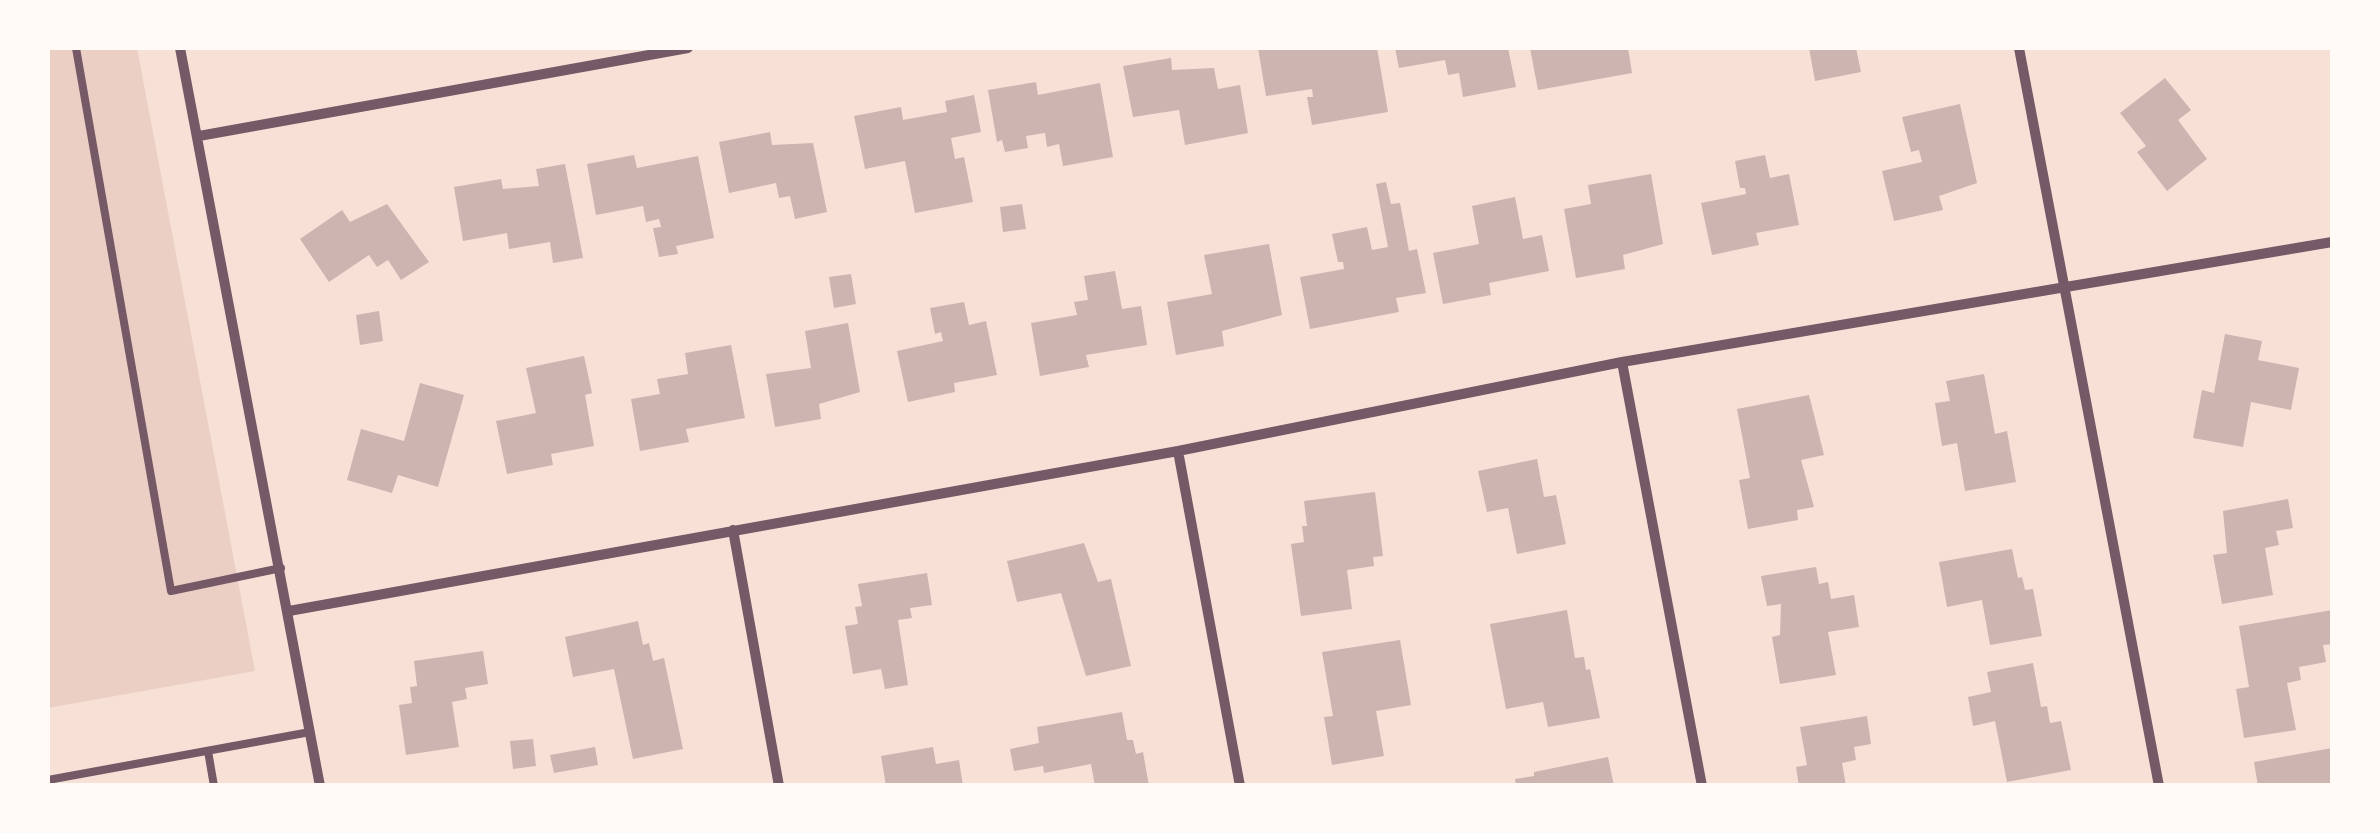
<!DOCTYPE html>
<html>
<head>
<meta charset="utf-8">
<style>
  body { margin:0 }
  #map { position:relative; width:2380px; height:833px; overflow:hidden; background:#f7e1d7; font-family:Inter,sans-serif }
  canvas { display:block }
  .frame { position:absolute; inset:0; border:50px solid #fffaf5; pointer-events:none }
</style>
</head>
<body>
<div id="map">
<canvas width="2380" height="833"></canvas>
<div class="frame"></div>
</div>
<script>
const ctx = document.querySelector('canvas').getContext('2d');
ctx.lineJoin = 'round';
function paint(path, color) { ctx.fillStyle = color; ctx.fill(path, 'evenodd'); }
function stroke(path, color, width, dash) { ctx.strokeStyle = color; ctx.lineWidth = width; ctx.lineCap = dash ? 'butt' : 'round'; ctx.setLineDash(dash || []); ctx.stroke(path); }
const green = new Path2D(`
  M48 48H137L255 671 48 708Z`);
const building = new Path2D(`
  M1258 48H1377L1388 112 1312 125 1307 97H1313L1312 89 1266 96Z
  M1395 48H1508L1516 87 1463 97 1459 73 1448 75 1445 60 1399 68Z
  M1530 48H1628L1632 73 1538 90Z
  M1809 48H1856L1861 72 1815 81Z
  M1171 58 1172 70 1214 68 1218 89 1240 85 1248 133 1185 145 1179 110 1133 117 1123 66Z
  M2165 78 2191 110 2178 120 2207 159 2167 191 2137 152 2146 146 2120 113Z
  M1036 82 1038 95 1100 83 1113 157 1063 166 1059 144 1047 147 1045 133 1026 136 1028 148 1005 152 1002 140 997 142 988 90Z
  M974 95 981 132 951 138 955 159 964 157 973 202 915 213 905 161 865 169 854 116 901 107 903 120 947 112 945 101Z
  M1960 104 1977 183 1939 196 1943 210 1894 221 1882 171 1922 162 1919 150 1911 152 1902 117Z
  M770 132 772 145 813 143 827 212 795 219 790 196 779 198 776 183 729 193 719 142Z
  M634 155 637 168 698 156 714 238 676 246 678 254 659 257 653 228 661 227 659 219 646 222 643 206 596 215 587 164Z
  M1765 155 1770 178 1789 174 1799 225 1756 233 1759 245 1712 255 1701 203 1746 194 1745 188H1740L1735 161Z
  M565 164 583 258 553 263 550 242 509 249 507 233 463 241 454 187 501 179 503 189 539 186 536 169Z
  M1651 174 1663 244 1623 255 1625 269 1576 278 1564 209 1591 204 1588 185Z
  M1386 182 1391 204 1400 203 1409 251 1417 249 1426 293 1396 298 1399 312 1310 329 1300 277 1344 269 1343 262H1338L1332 234 1367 227 1372 250 1388 247 1376 184Z
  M1515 197 1523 239 1542 235 1549 271 1489 283 1491 295 1443 304 1433 253 1479 244 1472 206Z
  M387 204 429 262 401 280 388 260 377 267 369 255 329 282 300 239 342 210 350 222Z
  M1022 204 1026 229 1003 232 1000 207Z
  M1269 244 1282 315 1222 331 1224 346 1176 355 1167 302 1212 294 1204 255Z
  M1115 271 1122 309 1141 306 1147 345 1086 355 1089 367 1040 376 1031 323 1077 315 1074 302 1088 300 1084 276Z
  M851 274 856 304 834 308 829 277Z
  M964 302 969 325 986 321 997 375 954 383 955 392 908 402 897 351 943 341 941 332 935 334 930 308Z
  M379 311 383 341 360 345 356 315Z
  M848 323 860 392 819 404 821 419 775 427 766 374 811 368 805 331Z
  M2225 334 2262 341 2258 360 2299 368 2291 410 2251 402 2243 447 2193 438 2202 390 2214 393Z
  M731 345 745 418 686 429 689 442 640 451 631 399 660 394 657 379 688 374 685 353Z
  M584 356 592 393 585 395 594 446 551 454 553 465 507 474 496 421 536 413 526 368Z
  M1984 374 1995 434 2007 431 2016 482 1965 491 1957 443 1942 446 1935 403 1950 401 1946 381Z
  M420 383 464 395 438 487 398 475 392 493 347 480 361 429 404 441Z
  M1809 395 1824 455 1801 460 1814 507 1797 510 1798 520 1748 529 1739 480 1750 478 1737 409Z
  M1537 459 1544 497 1556 495 1566 544 1517 554 1508 508 1487 512 1478 471Z
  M1375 492 1383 556 1373 557 1374 566 1347 570 1352 609 1301 616 1291 544 1304 542 1302 526H1307L1304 501Z
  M2288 499 2293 528 2276 531 2279 545 2265 548 2273 595 2222 604 2213 555 2227 553 2223 511Z
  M1084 543 1098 582 1111 579 1131 666 1086 676 1061 593 1017 602 1007 561Z
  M2012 549 2018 578 2022 577 2025 590 2033 589 2042 636 1990 645 1982 600 1947 607 1939 562Z
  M1816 567 1819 584 1828 582 1831 599 1854 595 1859 627 1828 632 1836 675 1780 684 1772 637 1780 635 1781 604 1767 606 1761 576Z
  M927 573 932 605 910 608 912 618 898 620 908 685 885 689 881 669 853 674 845 626 858 624 855 607 862 606 858 584Z
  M1567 610 1575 658 1584 657 1586 670 1590 669 1600 718 1548 727 1543 702 1506 709 1490 624Z
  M2332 610V644L2323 645 2326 662 2299 667 2301 680 2287 683 2296 730 2244 738 2236 689 2249 687 2239 626Z
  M638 621 643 645 649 643 653 661 664 658 683 749 633 759 614 669 573 677 565 637Z
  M1400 640 1411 705 1376 711 1384 756 1332 765 1324 717 1333 716 1322 652Z
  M483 651 488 684 465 688 467 699 452 702 459 747 406 755 399 705 412 703 410 687 417 686 414 661Z
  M2033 663 2041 707 2047 706 2050 723 2061 721 2071 770 2007 782 1995 721 1973 726 1968 697 1991 692 1987 672Z
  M1122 712 1127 740H1133L1136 754 1143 752 1149 786H1095L1091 764 1044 773 1043 766 1014 771 1010 749 1039 743 1037 727Z
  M1867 716 1871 744 1854 747 1856 760 1842 763 1846 786H1799L1796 767 1807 765 1800 727Z
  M533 739 536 766 513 769 510 741Z
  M595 747 598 765 554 773 550 755Z
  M933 747 936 764 959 760 963 786H886L881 756Z
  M2332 748V786H2258L2254 762Z
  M1608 757 1614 786H1516L1515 779 1534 776V772Z`);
const service = new Path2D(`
  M76 48 171 591 281 568
  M208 751 214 786
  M48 780 310 732`);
const minor = new Path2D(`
  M180 48 320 786
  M2019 48 2159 786
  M199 136 688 48
  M1622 362 1702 786
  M1178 451 1240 786
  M733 530 779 786
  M289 611 1178 451 1622 362 2332 242`);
paint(green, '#ebcfc5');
paint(building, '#ccb4b1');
stroke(service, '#755966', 8);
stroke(minor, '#755966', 10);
</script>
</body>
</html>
